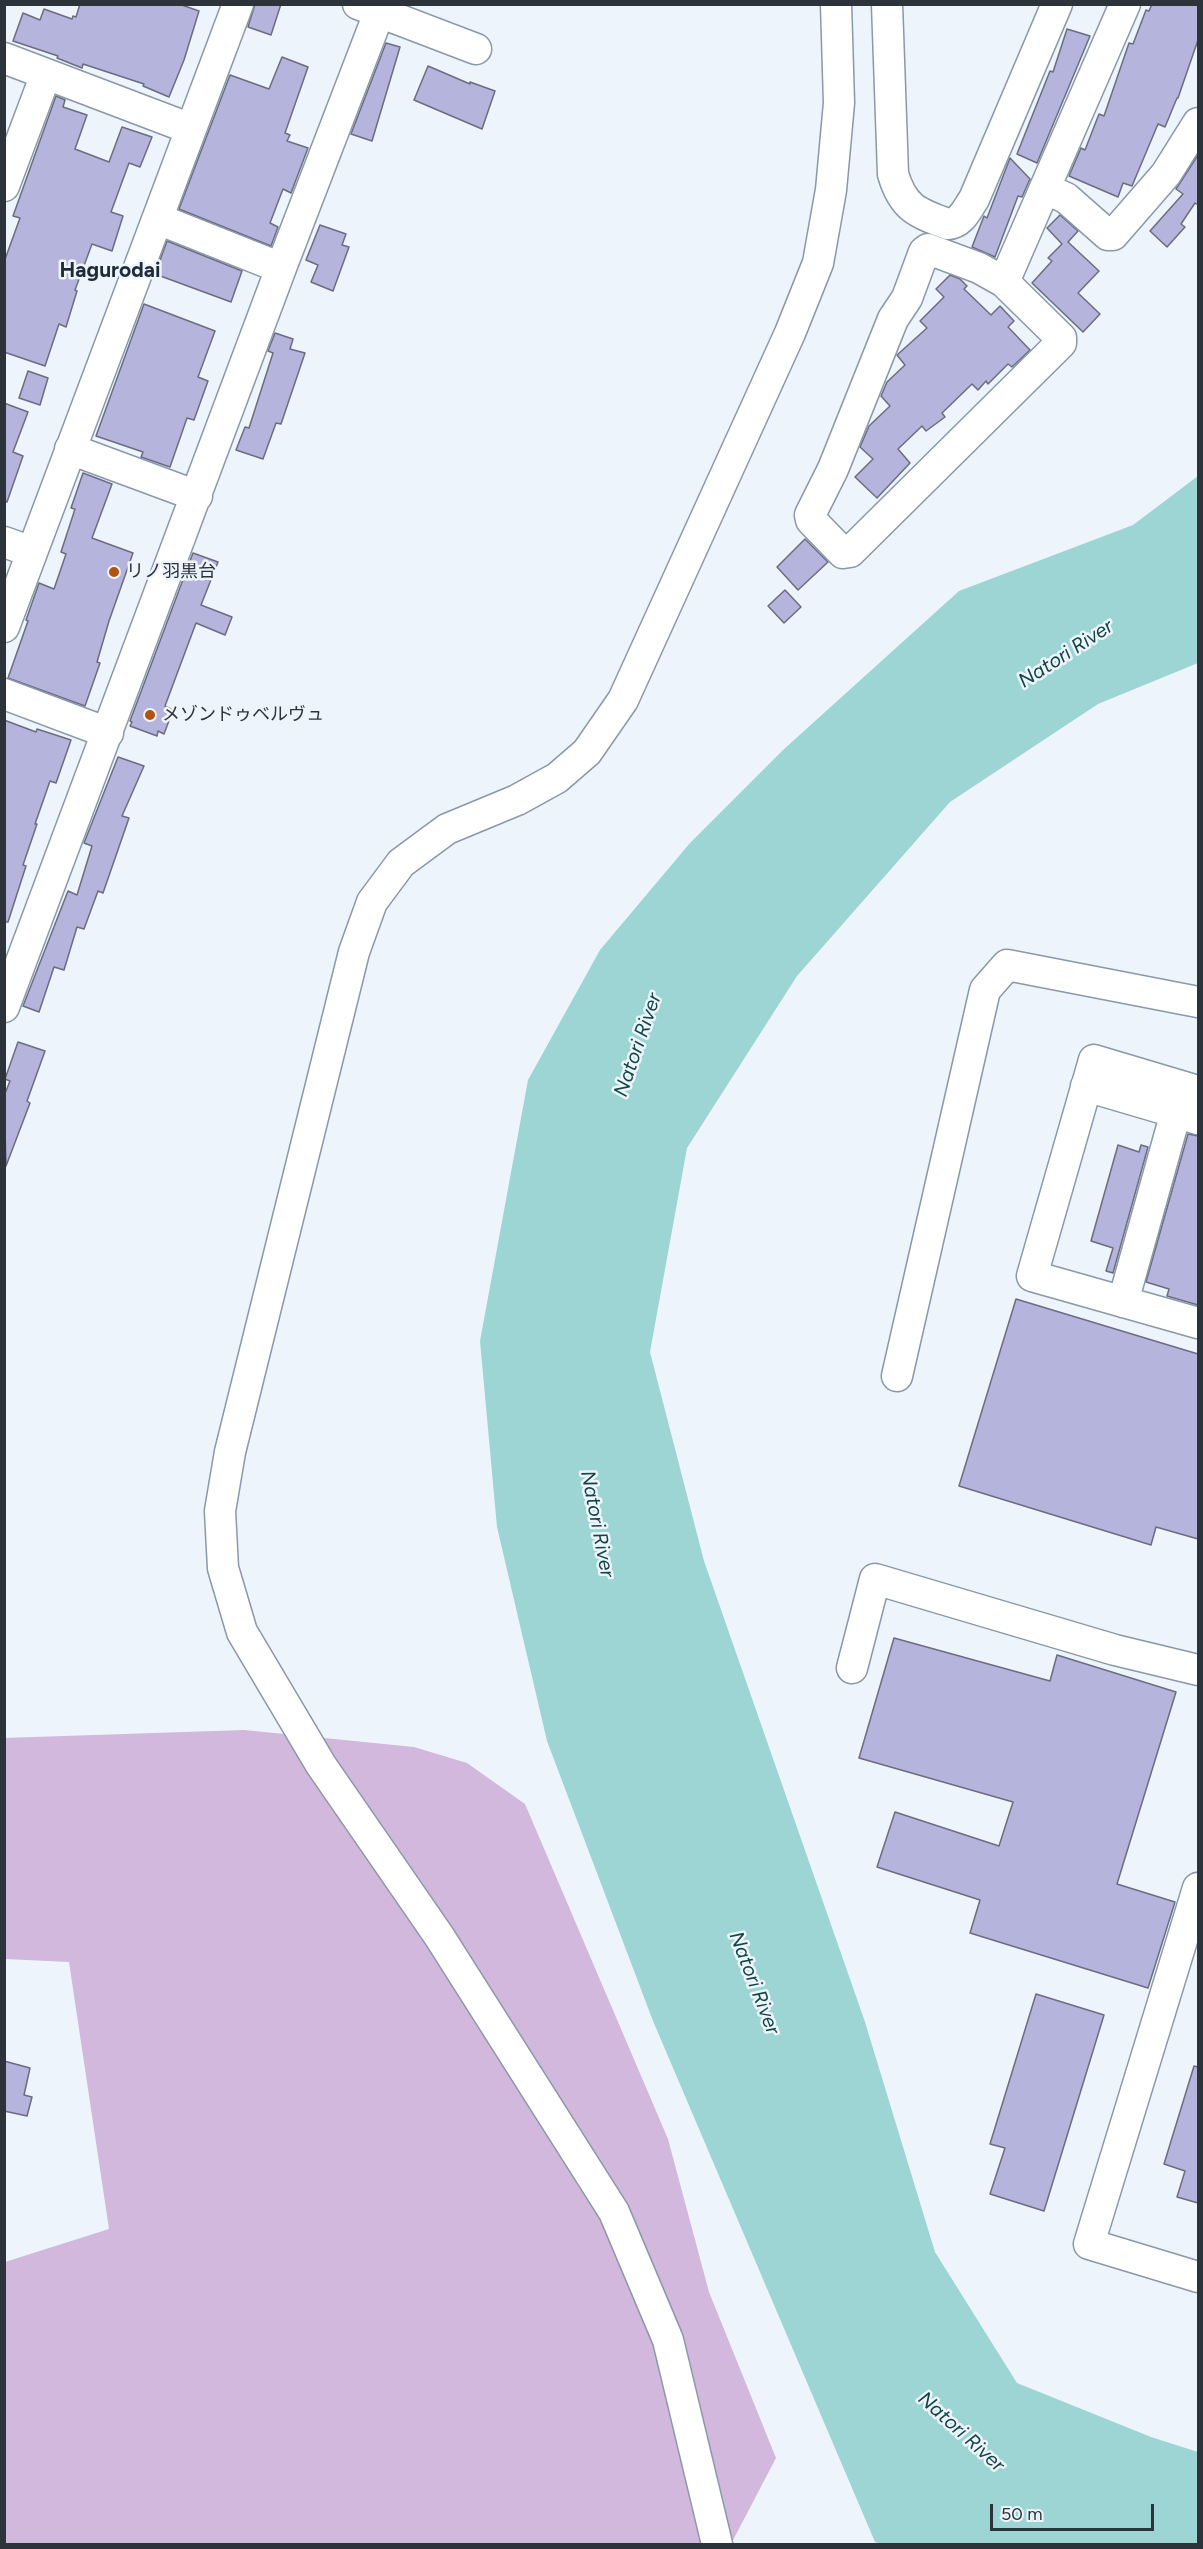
<!DOCTYPE html>
<html>
<head>
<meta charset="utf-8">
<style>
  body { margin:0 }
  #map { position:relative; width:1203px; height:2549px; overflow:hidden; background:#edf4fc; font-family:Figtree,sans-serif }
  canvas { display:block }
  .frame { position:absolute; inset:0; border:6px solid #2d333a; pointer-events:none }
  .scale { position:absolute; left:990px; top:2504px; width:164px; height:27px; box-sizing:border-box; border:3px solid #2d333a; border-top:0; padding-left:8px; font-size:18px; line-height:21px; white-space:nowrap; color:#2d333a; -webkit-text-stroke:4px #edf4fc; paint-order:stroke }
</style>
</head>
<body>
<div id="map">
<canvas width="1203" height="2549"></canvas>
<div class="frame"></div>
<div class="scale">50 m</div>
</div>
<script>
const ctx = document.querySelector('canvas').getContext('2d');
ctx.lineJoin = 'round';
function paint(path, color) { ctx.fillStyle = color; ctx.fill(path, 'evenodd'); }
function stroke(path, color, width, dash) { ctx.strokeStyle = color; ctx.lineWidth = width; ctx.lineCap = dash ? 'butt' : 'round'; ctx.setLineDash(dash || []); ctx.stroke(path); }
function label(font, color, halo, rows, align = 'center') {
  ctx.font = font + ' Figtree,"Noto Sans JP",sans-serif'; ctx.lineWidth = 5; ctx.setLineDash([]); ctx.textBaseline = 'middle'; ctx.strokeStyle = halo; ctx.fillStyle = color; for (const [text, x, y, turn = 0] of rows) {
    ctx.save(); ctx.translate(x, y); ctx.rotate((+turn || 0) * Math.PI / 180); ctx.textAlign = isNaN(turn) ? turn : align; if (halo) ctx.strokeText(text, 0, 0); ctx.fillText(text, 0, 0); ctx.restore();
  }
}
const forest = new Path2D(`
  M244 1730 414 1747 467 1763 525 1804 668 2139 709 2292 776 2458 731 2544H5V2262L109 2229 69 1962 5 1959 4 1738Z`);
const water = new Path2D(`
  M1198 476V663L1098 704 950 802 797 976 687 1148 650 1352 704 1561 865 2022 935 2252 1017 2383 1151 2437 1198 2452V2544H881L875 2542 653 2021 547 1741 497 1527 480 1341 528 1080 600 950 690 843 783 750 959 591 1133 525Z`);
const building = new Path2D(`
  M80 4H179L199 11 184 60 169 97 143 86 144 84 83 64 82 68 57 58 58 56 13 41 23 13 40 20 44 9 72 19 73 16 76 17Z
  M255 4H281L271 35 248 27Z
  M1152 4H1198V40L1178 98H1177L1165 127 1158 124 1132 186 1123 183 1118 197 1069 176 1081 148 1085 150 1099 114 1104 116 1129 43 1133 44 1146 10 1149 11Z
  M1067 29 1090 36 1037 163 1017 154 1050 71 1053 72Z
  M386 43 400 47 372 141 351 134Z
  M282 57 308 67 285 133 290 135 287 141 308 148 291 193 283 189 270 223 278 227 271 246 179 209 230 75 269 89Z
  M428 66 470 84V82L495 91 482 129 414 100Z
  M56 96 65 100 63 107 87 115 75 149 109 162 122 127 152 137 140 167 129 163 111 212 123 216 112 251 92 244 75 290 77 291 66 327 59 324 45 366 4 352V262L20 218 13 216Z
  M1198 155V205L1195 203 1181 224 1185 227 1167 247 1150 231 1183 194 1176 189Z
  M1010 158 1030 179 1022 197 1018 196 995 257 972 247 984 216 987 218Z
  M1060 215 1078 231 1068 242 1099 271 1078 293 1100 314 1083 332 1032 283 1052 261 1048 258 1062 244 1047 228Z
  M320 225 346 234 342 245 349 247 333 291 311 282 318 265 306 260Z
  M167 241 242 271 231 302 155 274Z
  M950 275 960 279 967 286 964 289 991 315 1000 306 1014 321 1008 327 1030 350 1012 367 1008 364 988 384 986 381 978 390 972 384 942 413 945 417 926 431 922 426 898 449 910 463 877 498 855 477 873 459 860 447 869 426 890 406 881 396 887 382 905 365 897 355 927 328 920 321 944 297 936 289Z
  M144 304 215 331 198 377 208 381 194 420 187 418 170 467 141 457 143 452 96 436Z
  M275 333 293 339 290 349 305 353 281 424 276 423 263 459 236 450 245 427 249 428 273 353 268 351Z
  M28 371 48 378 40 405 19 398Z
  M4 403 28 412 13 452 23 456 7 502 4 501Z
  M83 473 112 484 92 538 133 553 109 621 97 662 100 663 85 706 8 678 28 621 26 620 39 583 54 589 66 554 61 552 75 509 71 508Z
  M805 539 828 562 798 590 777 567Z
  M193 553 218 562 201 605 232 617 225 635 196 623 165 706 173 710 164 734 158 731 157 736 130 726 132 722 130 721Z
  M785 590 801 607 784 623 768 606Z
  M4 720 36 732 37 729 71 740 56 783 50 781 35 824H37L23 865 26 866 8 922H4Z
  M118 757 144 766 122 816 129 818 103 893 98 891 84 929 77 927 64 970 54 967 39 1012 23 1006 68 891 77 895 92 846 84 843Z
  M18 1042 45 1051 27 1101 30 1103 6 1166 4 1096 10 1081 5 1079Z
  M1188 1134 1198 1136V1305L1167 1296 1169 1289 1146 1282Z
  M1118 1145 1139 1152 1141 1145 1148 1147 1113 1273 1106 1271 1113 1248 1091 1241Z
  M1016 1299 1198 1354V1539L1156 1527 1151 1545 959 1486Z
  M894 1638 1050 1681 1057 1655 1176 1692 1117 1884 1175 1902 1148 1988 970 1933 980 1900 877 1867 895 1812 999 1846 1013 1802 859 1758Z
  M1036 1994 1104 2015 1044 2211 990 2194 1005 2148 990 2144Z
  M4 2061 30 2068 24 2095 32 2097 27 2116 4 2111Z
  M1194 2066 1198 2067V2203L1177 2197 1185 2171 1164 2164Z`);
const minor = new Path2D(`
  M358 4 476 49
  M887 4 893 174C903 208 917 213 948 224 962 223 967 209 974 199L1057 4
  M4 58 191 129
  M4 186 46 74
  M1046 189 1066 198 1108 235H1113L1166 174 1198 123
  M158 219 281 268
  M928 249 979 268 1004 282 1061 338V343L850 552 843 553 811 520 810 515 833 469 893 319 907 298 924 252Z
  M1004 282 1125 4
  M70 449 197 496
  M4 542 32 552
  M4 627 238 4
  M4 694 108 733
  M4 1007 281 268 379 13
  M1086 1086 1198 1119
  M1198 1091 1094 1060 1032 1276 1198 1323
  M1123 1302 1176 1112
  M897 1376 985 990 1007 965 1198 1002
  M852 1668 875 1579 1115 1650 1198 1670
  M1198 1888 1089 2244 1198 2277
  M717 2544 668 2340 614 2212 439 1936 321 1765 242 1632 223 1568 220 1511 230 1452 354 952 372 902 401 863 447 829 517 800 557 778 587 752 623 700 790 333 818 263 831 190 839 103 836 4`);
const markers = [
  [114,572,6,"#b35212"],
  [150,715,6,"#b35212"]
];
const poiNames = [
  ["リノ羽黒台",126,572],
  ["メゾンドゥベルヴュ",162,715]
];
const waterNames = [
  ["Natori River",1066,654,-33],
  ["Natori River",638,1045,-71],
  ["Natori River",597,1524,79],
  ["Natori River",754,1983,69],
  ["Natori River",961,2432,42]
];
const quarterNames = [
  ["Hagurodai",110,271]
];
paint(forest, '#d2b8dd');
paint(water, '#9dd5d4');
paint(building, '#b4b4dd');
stroke(building, '#6c6c81', 1.5);
stroke(minor, '#8a98ab', 33);
stroke(minor, '#fff', 30);
for (const [x, y, r, color] of markers) { const dot = new Path2D(); dot.arc(x, y, r, 0, 2 * Math.PI); ctx.fillStyle = color; ctx.fill(dot); stroke(dot, '#edf4fc', 2); }
label('18px', '#2d333a', '#edf4fc', poiNames, 'left');
label('italic 20px', '#124545', '#edf4fc', waterNames);
label('bold 21px', '#1f2b3b', '#edf4fc', quarterNames);
</script>
</body>
</html>
